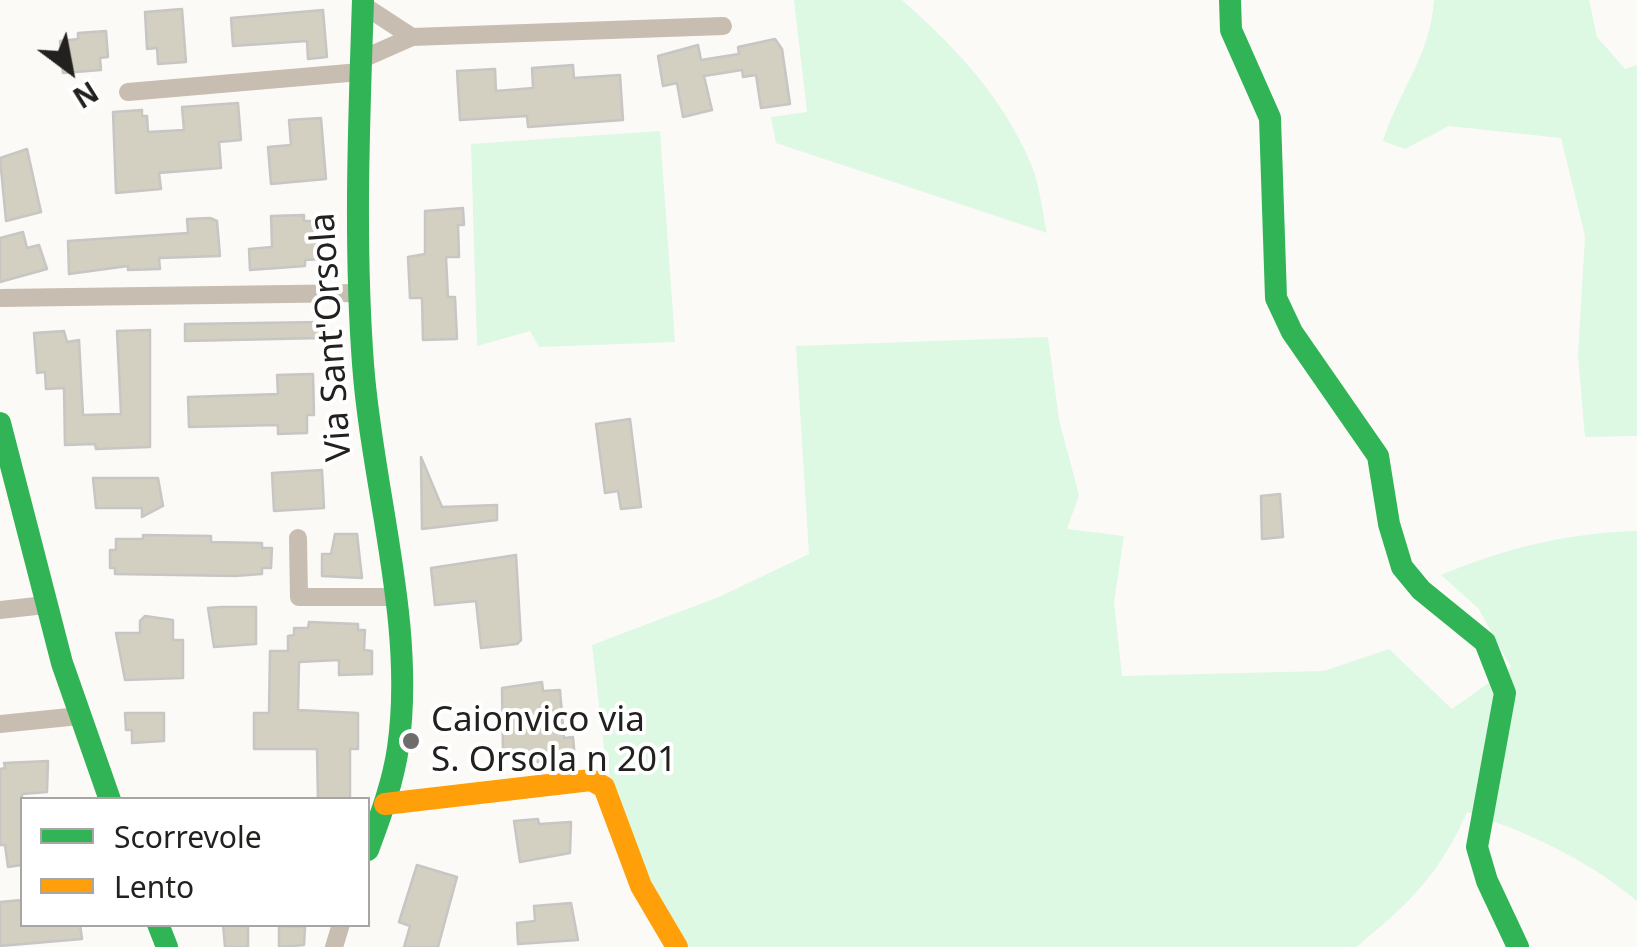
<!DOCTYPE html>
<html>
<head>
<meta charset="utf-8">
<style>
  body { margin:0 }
  #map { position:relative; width:1637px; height:947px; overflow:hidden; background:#fcfaf7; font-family:"Noto Sans",sans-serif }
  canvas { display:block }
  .legend { position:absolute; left:20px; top:797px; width:350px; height:130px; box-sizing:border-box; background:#fff; border:2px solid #a7a6a5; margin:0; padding:12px 18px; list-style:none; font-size:30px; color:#22211f }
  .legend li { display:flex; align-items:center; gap:20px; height:50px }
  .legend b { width:50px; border:2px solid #a7a6a5 }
  .north { position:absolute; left:20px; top:20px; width:100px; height:100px; -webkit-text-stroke:8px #fff; paint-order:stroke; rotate:148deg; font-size:28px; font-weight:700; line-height:40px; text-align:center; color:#22211f }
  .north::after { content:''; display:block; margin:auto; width:35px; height:45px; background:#22211f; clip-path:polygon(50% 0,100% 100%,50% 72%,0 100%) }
</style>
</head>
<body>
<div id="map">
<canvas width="1637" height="947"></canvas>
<ul class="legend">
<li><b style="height:12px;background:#30b455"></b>Scorrevole</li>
<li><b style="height:12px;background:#ff9f0a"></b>Lento</li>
</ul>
<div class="north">N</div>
</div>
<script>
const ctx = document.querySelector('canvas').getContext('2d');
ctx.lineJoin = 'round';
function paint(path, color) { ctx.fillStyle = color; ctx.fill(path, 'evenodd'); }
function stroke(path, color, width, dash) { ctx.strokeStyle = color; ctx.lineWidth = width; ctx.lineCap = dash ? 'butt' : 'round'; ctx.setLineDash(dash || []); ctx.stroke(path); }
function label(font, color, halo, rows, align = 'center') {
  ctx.font = font + ' "Noto Sans",sans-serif'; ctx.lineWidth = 8; ctx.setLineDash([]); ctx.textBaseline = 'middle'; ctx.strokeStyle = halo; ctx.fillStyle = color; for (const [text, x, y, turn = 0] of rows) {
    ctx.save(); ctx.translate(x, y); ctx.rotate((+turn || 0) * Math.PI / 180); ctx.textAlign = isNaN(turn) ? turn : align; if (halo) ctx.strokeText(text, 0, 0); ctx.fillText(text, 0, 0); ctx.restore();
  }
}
const green = new Path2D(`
  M794 0H902C955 47 1003 97 1031 164 1040 185 1042 211 1047 233L776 143 771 117 807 112Z
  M1434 0H1589L1597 37 1625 69 1637 65V436L1585 437 1578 355 1585 236 1561 138 1449 126 1405 149 1383 141C1399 89 1430 58 1434 0Z
  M660 131 675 342 539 347 530 331 477 346 471 144Z
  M1048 337 1059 420 1079 495 1067 529 1124 536 1114 602 1122 676 1324 671 1389 649 1452 709 1511 667 1478 608 1441 575C1506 548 1566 533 1637 531V901C1588 860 1528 832 1467 812 1440 874 1408 905 1356 947H684L649 880 606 766 592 645 719 597 809 554 796 346Z`);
const building = new Path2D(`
  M182 9 186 62 158 64 157 48 147 49 145 12Z
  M323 10 327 57 308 59 307 41 233 46 231 18Z
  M106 31 108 57 100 58 101 70 63 73 60 41 78 39V33Z
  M775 39 782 49 790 104 761 108 756 75 743 77 742 70 704 76 712 110 683 117 677 83 663 86 658 56 698 45 701 60 739 54 738 47Z
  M573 65 574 78 620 75 623 120 528 127 527 116 460 120 457 71 495 69 496 91 533 88 532 68Z
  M238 103 241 140 219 142 221 168 159 173 161 189 116 193 113 112 142 110V116H147L148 132 184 130 182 107Z
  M321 118 326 179 271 184 268 147 291 145 289 120Z
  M27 149 41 212 6 221 0 158Z
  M463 208 464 225H458L459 257H446L448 297H455L457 339 423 340 422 298H410L408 257 425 254V211Z
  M304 215V221H321L322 259 305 260V266L250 270 249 249 272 247 271 216Z
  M210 218 217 221 220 256 159 258 160 269 128 270V266L69 274 68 241 188 233 187 219Z
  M23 232 27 248 39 245 47 269 0 282V238Z
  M322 322 323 338 185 341V324Z
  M150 330V447L96 449 95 444 65 445 64 388 46 389 45 372 37 373 34 333 64 331 67 342 79 340 83 415 121 414 117 331Z
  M313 374 314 415H307V433L278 434V425L189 427 188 397 278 394 277 375Z
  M630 419 641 507 621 509 618 491 605 493 596 424Z
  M421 457 442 507 497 505V520L422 529Z
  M322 470 324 508 274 511 272 473Z
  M93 478H158L163 506 142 517V508H96Z
  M1280 494 1283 537 1262 539 1261 496Z
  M335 534H357L362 578 322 576V554H331Z
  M143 535 211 536V542L262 543V548H272L271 568H262V574L235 576 115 574V568H110V550H116V539H143Z
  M516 555 521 640 517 644 481 648 476 601 435 605 431 568Z
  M221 607H256V644L214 647 208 608Z
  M145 616 173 620V640H183V678L125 680 116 633H140V621Z
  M309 622 358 624V630H365L364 650 372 651V674L339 675V660L299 662 298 710 358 713V749H350V800H318L317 749H254V713H269L270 651H288V636L294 635V628H308Z
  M542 682 543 691 560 690 564 738 573 737 575 759 534 762V753L503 755 502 688Z
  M125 713H164V741L132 743V730H126Z
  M48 761 47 792 22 794V865L8 867 5 845H0V769L5 768 4 763Z
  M538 819 539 824 571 822 570 853 520 862 514 821Z
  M417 865 457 877 438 947H404L410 926 399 922Z
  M22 900V924H80L82 939 0 946V902Z
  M571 903 578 940 518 944 517 923 535 921 534 906Z
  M223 924H248V947H225Z
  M279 926 305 927 304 945 279 947Z`);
const street = new Path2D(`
  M363 5 412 37
  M360 60 412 37 723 26
  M128 92 360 72
  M0 298 359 293
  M298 538 299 597H395
  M0 610 45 605
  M0 724 79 716
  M334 947 341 924`);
const fast = new Path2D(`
  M363 0C359 121 354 243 363 364 372 488 416 624 398 748 393 783 380 817 368 850
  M1230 0 1231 30 1270 118 1276 298 1292 332 1378 456 1389 524 1402 567 1421 590 1485 642 1505 693 1477 847 1487 881 1518 947
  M0 423 62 663 110 800
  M158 924 167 947`);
const slow = new Path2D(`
  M385 804 591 780 604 787 641 886 677 947`);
const markers = [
  [411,741,10,"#6e6d6b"]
];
const streetNames = [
  ["Via Sant'Orsola",332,337,-94]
];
const poiNames = [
  ["Caionvico via",431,721],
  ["S. Orsola n 201",431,761]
];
paint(green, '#ddf8e3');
paint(building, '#d3cfc1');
stroke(building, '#c7c6c4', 2.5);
stroke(street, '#c7bdb0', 18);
stroke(fast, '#30b455', 22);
stroke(slow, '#ff9f0a', 22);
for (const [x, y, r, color] of markers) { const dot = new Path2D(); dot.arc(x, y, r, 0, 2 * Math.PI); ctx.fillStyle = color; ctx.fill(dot); stroke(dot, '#fff', 4); }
label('35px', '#22211f', '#fff', streetNames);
label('35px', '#22211f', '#fff', poiNames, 'left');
</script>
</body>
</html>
